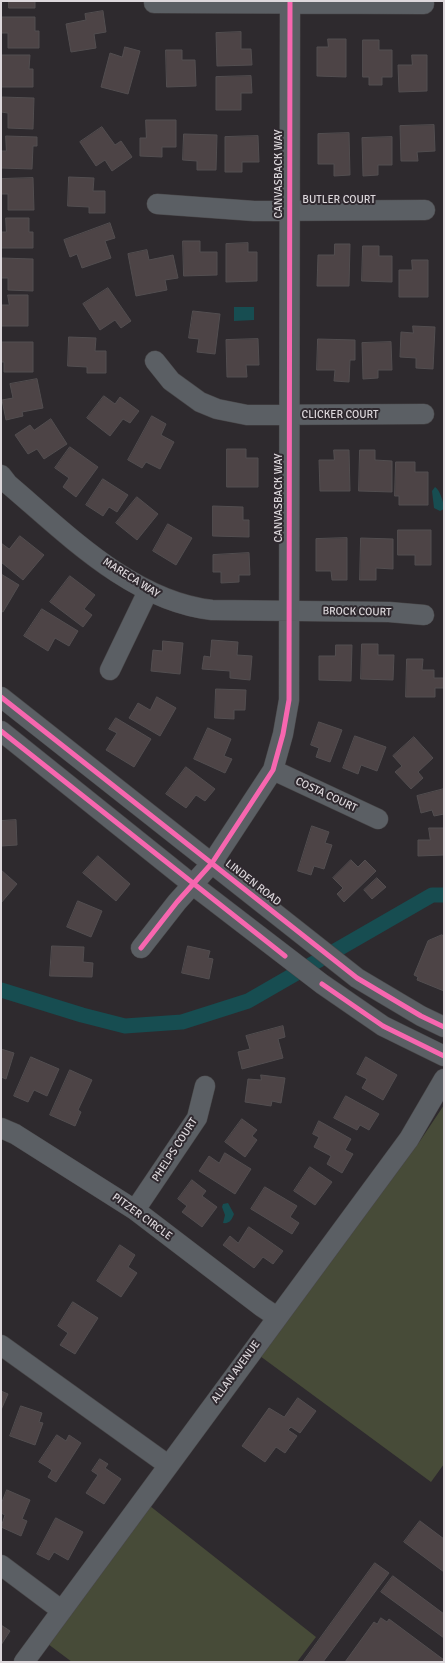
<!DOCTYPE html>
<html>
<head>
<meta charset="utf-8">
<style>
  body { margin:0 }
  #map { position:relative; width:445px; height:1663px; overflow:hidden; background:#2e2a2e; font-family:Signika,sans-serif }
  canvas { display:block }
  .frame { position:absolute; inset:0; border:2px solid #ddd8dc; pointer-events:none }
</style>
</head>
<body>
<div id="map">
<canvas width="445" height="1663"></canvas>
<div class="frame"></div>
</div>
<script>
const ctx = document.querySelector('canvas').getContext('2d');
ctx.lineJoin = 'round';
function paint(path, color) { ctx.fillStyle = color; ctx.fill(path, 'evenodd'); }
function stroke(path, color, width, dash) { ctx.strokeStyle = color; ctx.lineWidth = width; ctx.lineCap = dash ? 'butt' : 'round'; ctx.setLineDash(dash || []); ctx.stroke(path); }
function label(font, color, halo, rows, align = 'center') {
  ctx.font = font + ' Signika,sans-serif'; ctx.lineWidth = 4; ctx.setLineDash([]); ctx.textBaseline = 'middle'; ctx.strokeStyle = halo; ctx.fillStyle = color; for (const [text, x, y, turn = 0] of rows) {
    ctx.save(); ctx.translate(x, y); ctx.rotate((+turn || 0) * Math.PI / 180); ctx.textAlign = isNaN(turn) ? turn : align; if (halo) ctx.strokeText(text, 0, 0); ctx.fillText(text, 0, 0); ctx.restore();
  }
}
const green = new Path2D(`
  M444 1105V1464L431 1482 260 1356 395 1172 420 1141Z
  M150 1506 316 1637 297 1662H72L48 1644Z`);
const water = new Path2D(`
  M234 307H254V320L234 321Z
  M435 487C440 490 444 503 444 509L440 511 434 508 432 491Z
  M228 1203 234 1214C232 1219 230 1224 223 1223L225 1215 222 1207 223 1204Z`);
const canal = new Path2D(`
  M1 990 82 1015 125 1026 182 1022 248 1001 432 895H444`);
const building = new Path2D(`
  M9 1H35V8H9Z
  M103 11 106 32 94 34 96 48 71 52 66 24 86 20 85 14Z
  M1 17H35V31H39V48H8V33H1Z
  M241 32V49H251L252 65 217 66 216 33Z
  M328 39H346V77L317 76V47H328Z
  M363 40H379V50H392V77H382V85H369V77H363Z
  M125 47 140 51 128 94 101 87 110 53 122 57Z
  M166 50H182V60H195L196 86 167 87Z
  M1 55H30L29 69H33V87H1Z
  M412 55H427V91L399 92 398 65H412Z
  M251 76 252 93H241V110H216V77Z
  M1 97 34 98 33 129 8 128V113L1 112Z
  M146 120H176V147H162V157L140 156V138H146Z
  M434 125 435 151 417 152 418 161H401L400 126Z
  M102 127 115 145 121 141 132 157 112 171 105 160 96 166 80 142Z
  M349 133 350 175 334 176V164H318V134Z
  M184 134 217 135 216 170H197V161L183 160Z
  M6 136 37 137V146H33L32 169 1 168V151H6Z
  M258 136 259 162H242V172H225V137Z
  M392 137V165H378V175L363 176 362 138Z
  M69 177 94 178 93 191H105V213H89V207L68 206Z
  M33 178 34 210H8V194H1V179Z
  M6 218H29V232H33V248H1V232H6Z
  M110 223 115 238 105 241 111 258 82 268 77 254 70 257 64 240Z
  M183 241H200V252H217V275L184 276Z
  M248 243V252H257V281L226 282V244Z
  M335 244H350L349 286H317L318 255H334Z
  M363 246H379V256H392V282L362 281Z
  M147 250 149 260 173 255 178 278 165 280 167 290 136 296 128 254Z
  M1 258 33 259V291L8 290V278H1Z
  M412 260H428V297H399V270H412Z
  M108 288 131 321 121 328 115 320 100 330 83 304Z
  M8 295H28V326H1V305H9Z
  M193 311 220 314 215 354 197 352 199 339 189 338Z
  M413 326 435 327 433 369 416 368V358L400 357 401 332 413 333Z
  M69 337 96 338 95 351H106V373H87V367L68 366Z
  M258 339 259 365H246L247 377H227L226 340Z
  M318 339 355 340V360H350L349 382 334 381 335 370H317Z
  M1 342H33V372H4V362H1Z
  M391 342 392 370H378V378L363 379 362 343Z
  M37 379 43 408 22 412 23 416 6 420 2 400 13 398 10 384Z
  M104 396 115 404 120 397 139 411 130 423 123 419 110 436 87 418Z
  M152 416 166 424 161 435 174 442 160 469 146 462 142 468 128 460Z
  M51 419 67 444 44 459 37 449 28 454 15 435 30 425 34 430Z
  M70 447 98 467 76 497 63 487 69 478 55 468Z
  M227 449H246V458H258V487H227Z
  M334 450H349L350 491H320L319 460H334Z
  M360 450H375V460L392 461V492L359 491Z
  M396 462H415V472H428V505H399V496H395Z
  M103 479 128 495 117 512 109 507 103 516 86 505Z
  M137 497 158 514 137 540 116 523Z
  M213 506 243 507V520H249V537L213 536Z
  M168 524 192 538 176 565 153 551Z
  M398 530H431V565H415V555H398Z
  M20 536 44 555 23 580 1 562V543L9 549Z
  M347 538V580H332L331 571H316V539Z
  M361 538 393 539V569L376 568V580H360Z
  M249 553 250 575H239V582L221 583V572H213V555Z
  M1 574 19 585 3 612 1 611Z
  M70 576 95 595 84 609 92 615 83 627 50 602Z
  M42 609 78 631 69 646 55 638 48 651 24 636Z
  M212 640 238 642 237 655 252 656 250 680 230 678V671L202 669 204 656 210 657Z
  M163 641 183 643 180 674 151 671 153 650 162 651Z
  M362 644H378V655H394L393 680 361 679Z
  M336 645H352L351 681 319 680V656H335Z
  M407 659H423L422 670H434V678H444V688H435V697H406Z
  M216 689 246 690 245 710H234V719L215 718Z
  M157 697 176 708 160 736 129 718 138 703 150 710Z
  M116 718 151 739 134 767 106 750 117 733 109 729Z
  M319 722 342 730 330 762 316 757 319 748 311 745Z
  M208 728 231 739 224 756 232 759 225 773 194 759Z
  M355 736 386 747 377 771 361 765 358 774 343 768Z
  M414 737 433 758 418 772 423 778 411 789 395 772 402 766 393 756Z
  M186 767 215 789 205 801 196 795 186 808 166 794Z
  M444 789V814L434 816 432 810 421 813 417 796Z
  M16 820 17 845 1 846V821Z
  M312 826 329 832 325 843 332 845 324 869 314 866 311 875 298 871Z
  M429 828H444V855L418 856V840H430Z
  M98 856 130 884 116 901 83 873Z
  M351 860 358 867 365 860 376 871 344 902 337 894 343 888 333 878Z
  M1 870 17 884 1 903Z
  M377 878 386 887 372 899 364 890Z
  M78 901 102 911 91 937 67 927Z
  M442 935 444 936V991L417 980 418 977 414 975 428 941Z
  M52 946 84 947 83 962 93 963 92 977 50 976Z
  M188 946 210 951 208 958 213 959 209 979 182 973Z
  M283 1026 285 1037 278 1039 283 1058 242 1069 238 1052 250 1049 246 1036Z
  M1 1049 14 1053 6 1079 1 1077Z
  M31 1057 59 1069 47 1096 34 1090 28 1102 14 1096Z
  M366 1057 397 1075 383 1100 362 1088 367 1079 357 1074Z
  M70 1070 92 1080 78 1110 81 1112 75 1126 50 1115Z
  M261 1075 285 1078 281 1103 272 1101 271 1106 245 1102 248 1079 261 1080Z
  M346 1096 379 1114 369 1130 360 1125 357 1130 334 1118Z
  M242 1119 257 1130 252 1136 257 1140 245 1157 225 1142Z
  M319 1121 351 1139 345 1150 353 1154 342 1173 327 1164 331 1156 314 1147 319 1137 313 1134Z
  M225 1153 251 1169 235 1194 199 1171 209 1156 219 1163Z
  M310 1167 332 1182 315 1205 294 1191Z
  M192 1180 206 1191 202 1196 217 1207 202 1227 182 1212 187 1206 178 1199Z
  M265 1187 297 1206 290 1217 299 1223 292 1234 251 1209Z
  M249 1227 283 1251 273 1264 263 1257 254 1268 223 1245 230 1236 238 1243Z
  M120 1245 135 1255 128 1267 137 1273 121 1297 97 1281Z
  M73 1302 98 1318 75 1354 60 1345 68 1333 58 1326Z
  M1 1391 8 1394 1 1410Z
  M298 1398 316 1411 300 1433 291 1427 288 1430 297 1436 285 1453 276 1447 265 1462 242 1446 269 1408 284 1417Z
  M21 1406 42 1413 39 1422 43 1423 35 1445 10 1436Z
  M57 1435 66 1441 69 1435 81 1443 56 1482 48 1477 52 1470 39 1462Z
  M100 1459 108 1464 105 1468 121 1479 104 1504 86 1493 98 1475 92 1471Z
  M7 1490 30 1500 22 1519 27 1521 21 1536 1 1527 5 1515 1 1513V1505Z
  M56 1518 83 1532 68 1560 54 1552 49 1560 37 1554Z
  M420 1521 444 1539V1572L404 1542Z
  M375 1563 389 1573 323 1662H303Z
  M393 1576 444 1614V1638L381 1592Z
  M381 1618 387 1622 389 1619 444 1660V1662H345L374 1622 377 1624Z
  M1 1625 10 1631 1 1645Z`);
const minor = new Path2D(`
  M154 3 424 4
  M157 204 254 211 425 210
  M155 361 171 381 200 402 217 409 247 415 424 414
  M1 475 8 484C67 534 132 601 212 610L389 612 424 615
  M110 670 148 591
  M1 697 357 978 421 1016 444 1027
  M1 731 193 885 322 984 383 1026 444 1056
  M273 770 378 819
  M141 948 177 902 212 863 273 770 283 734 289 700 290 1
  M1 1128 15 1134 135 1210 262 1307 277 1317
  M135 1210 197 1118 205 1086
  M1 1345 168 1465
  M1 1565 61 1610
  M24 1662 409 1139 444 1079`);
const cycleway = new Path2D(`
  M1 697 357 978 421 1016 444 1027
  M1 731 285 956
  M141 948 177 902 212 863 273 770 283 734 289 700 290 1
  M322 984 383 1026 444 1056`);
const streetNames = [
  ["CANVASBACK WAY",279,174,-90],
  ["BUTLER COURT",339,200],
  ["CLICKER COURT",340,415],
  ["CANVASBACK WAY",279,498,-90],
  ["MARECA WAY",131,578,32],
  ["BROCK COURT",357,612,1],
  ["COSTA COURT",326,795,25],
  ["LINDEN ROAD",253,883,38],
  ["PHELPS COURT",175,1150,-57],
  ["PITZER CIRCLE",142,1217,36],
  ["ALLAN AVENUE",236,1372,-54]
];
paint(green, '#474b38');
paint(water, '#174d51');
stroke(canal, '#174d51', 15);
paint(building, '#4d4446');
stroke(building, '#524e50', 1);
stroke(minor, '#494749', 21);
stroke(minor, '#5b5f64', 20);
stroke(cycleway, '#f766af', 5);
label('11px', '#ddd8dc', '#2f292f', streetNames);
</script>
</body>
</html>
